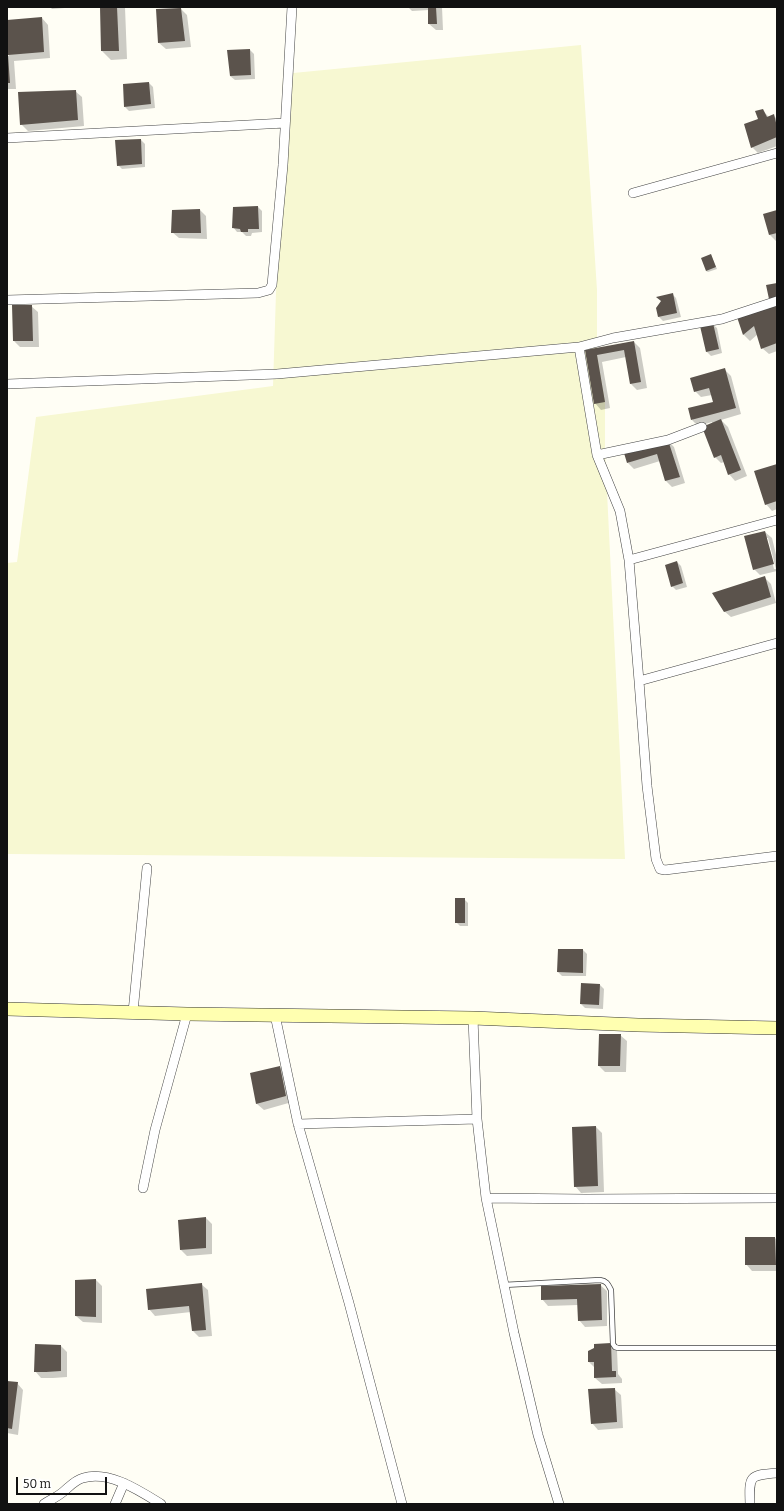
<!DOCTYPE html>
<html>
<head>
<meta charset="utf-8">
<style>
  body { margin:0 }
  #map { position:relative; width:784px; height:1511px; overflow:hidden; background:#fffef5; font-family:Bitter,serif }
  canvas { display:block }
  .frame { position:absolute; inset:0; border:8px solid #111; pointer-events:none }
  .scale { position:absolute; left:16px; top:1477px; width:91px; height:18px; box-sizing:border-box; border:2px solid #111; border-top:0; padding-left:5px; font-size:12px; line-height:14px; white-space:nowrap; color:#111; -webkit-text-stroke:3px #fff; paint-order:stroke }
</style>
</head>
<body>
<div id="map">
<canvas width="784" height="1511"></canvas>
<div class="frame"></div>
<div class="scale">50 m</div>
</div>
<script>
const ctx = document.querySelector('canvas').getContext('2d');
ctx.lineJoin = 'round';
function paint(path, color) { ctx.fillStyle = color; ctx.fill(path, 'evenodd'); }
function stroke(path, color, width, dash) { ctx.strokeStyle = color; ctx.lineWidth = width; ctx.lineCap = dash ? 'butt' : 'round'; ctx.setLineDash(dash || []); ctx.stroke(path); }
const farmland = new Path2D(`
  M581 45 597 290V355L605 402V451L625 859 7 854V563L17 562 36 417 273 386 283 74Z`);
const shadow = new Path2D(`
  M50 7H77L52 9Z
  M101 7H125L127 59 111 60 102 51Z
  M408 7H442L443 30H436L429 24V10L412 11Z
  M181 9 187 15 191 47 166 49 159 43Z
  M42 18 48 25 50 58 14 61 16 89H7V56H9L7 47V21Z
  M250 50 254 54 255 79 235 80 230 76Z
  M149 83 153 87 155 108 129 111 125 107Z
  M75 91 82 97 84 126 28 131 21 124Z
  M762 110 769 117 774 116 777 119V146L758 153 752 147Z
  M141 140 145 144V167L122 169 118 165Z
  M258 207 262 211V232L252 233 251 236H246L242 232H237L233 227Z
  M200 210 206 216 207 239 179 238 172 232Z
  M777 211V241H776L770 235Z
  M711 255 717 269 708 272 706 271Z
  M777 284V351L769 354 762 348 758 334 750 341 744 335 738 318 776 305Z
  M672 294 676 298 681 317 663 321 659 317 657 308Z
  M31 306 38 312 39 347H20L14 341Z
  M712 324 717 328 722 353 711 356 707 352 701 327Z
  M634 342 640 348 647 388 637 390 631 384 626 357 602 362 610 408 601 410 595 403 586 350Z
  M725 370 731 376 741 414 721 420 728 427 747 476 735 481 729 474 724 462 721 463 715 457 712 422 698 426 692 420 714 402 712 395 701 397 695 391Z
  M668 441 674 447 685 483 672 487 666 481 660 461 634 469 628 463Z
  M777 465V509L772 511 766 504Z
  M765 532 772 538 777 559V571L760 575 754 569ZM766 538H768L776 569H774Z
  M677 562 681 566 687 587 676 590 672 586Z
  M764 577 771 584 776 603 731 617 724 611Z
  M464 899 468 903V926H460L456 922Z
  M583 950 587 954 586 976H562L558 972Z
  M600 985 604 989 603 1009 585 1008 581 1004Z
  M620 1035 627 1041 626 1072H605L599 1066Z
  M280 1067 286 1074 292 1102 264 1110 257 1104 251 1074Z
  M596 1127 602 1133 604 1192 581 1193 575 1186 573 1128Z
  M206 1218 212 1224V1254L187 1256 181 1250 180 1220Z
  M775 1238 777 1240V1271H752L746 1264Z
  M96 1280 102 1286V1323L83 1322 76 1316Z
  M201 1284 208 1290 212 1336 199 1337 193 1331 191 1312 155 1316 149 1309Z
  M600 1285 607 1291V1326L585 1327 579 1320 578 1305 548 1306 542 1299Z
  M610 1344 617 1350 618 1374 622 1379V1383L602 1384 595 1378V1368L589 1362Z
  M61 1346 67 1352V1377L53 1378H41L35 1371Z
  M7 1382 17 1383 23 1390 18 1435 7 1433Z
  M614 1389 621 1395 623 1428 598 1430 592 1423Z`);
const building = new Path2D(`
  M100 7H117L119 51H101Z
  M428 7H436L437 24H428Z
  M181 8 185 41 158 43 156 9Z
  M42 17 44 52 8 55 7 20Z
  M250 49 251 75 230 76 227 50Z
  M7 55H8L10 83H7Z
  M149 82 151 104 124 107 123 84Z
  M76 90 78 120 20 125 18 92Z
  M763 109 767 117 774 114 777 127V137L751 148 744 124 758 119 755 111Z
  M141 139 142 164 117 166 115 140Z
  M258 206 259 229H248V232H241L240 229 232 228 233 207Z
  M200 209 201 233H171L172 210Z
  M777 210V233L769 235 763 214Z
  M711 254 716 267 706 271 701 258Z
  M777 283V297L769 299 766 285Z
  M673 293 677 313 658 317 656 308 661 301 656 297Z
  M777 304V343L761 349 754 326 743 335 737 317Z
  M12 305H32L33 341H13Z
  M713 323 719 349 706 352 700 326Z
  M634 341 641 382 630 384 624 350 597 355 605 402 594 404 585 350Z
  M725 368 736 408 691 420 688 408 713 402 709 388 694 392 690 378Z
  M721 419 741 470 728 475 721 455 714 458 702 427Z
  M668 440 680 477 665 481 657 454 627 463 624 453Z
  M777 464V501L765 505 754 471Z
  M765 531 774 564 753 570 744 536Z
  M677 561 683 583 671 587 665 565Z
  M765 576 771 597 724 612 712 593Z
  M455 898H465V923H455Z
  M558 949H583V973L557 972Z
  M581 983 600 984 599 1005 580 1004Z
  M599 1034H621L620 1066H598Z
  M280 1066 286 1096 256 1104 250 1073Z
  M596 1126 598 1186 574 1187 572 1127Z
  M206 1217V1248L180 1250 178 1220Z
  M745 1237H775L776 1265H745Z
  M96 1279V1317L75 1316V1280Z
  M202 1283 206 1330 192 1331 189 1306 148 1310 146 1289Z
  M601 1284 602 1320 578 1321 577 1299 541 1300V1286Z
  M611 1343 612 1371H616V1377L594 1378V1362H588V1351L594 1348V1344Z
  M35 1344 61 1345V1371L46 1372H34Z
  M7 1381 18 1382 12 1429 7 1428Z
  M615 1388 617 1422 591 1424 588 1389Z`);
const lane = new Path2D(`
  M503 1285 600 1280C607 1281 608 1284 611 1290L613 1344 615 1347 618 1348H776`);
const street = new Path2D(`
  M7 138 285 123
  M633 193 777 153
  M7 300 258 293 269 290 272 285 283 165 292 7
  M579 347 597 455 668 440 702 427
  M7 384 277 374 579 347 613 338 722 319 777 301
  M597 455 620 511 629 560
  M777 643 639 681 647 786 656 859 660 869 665 870 777 856
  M639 681 629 560 777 520
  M133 1012 147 868
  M275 1015 298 1124 349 1303 402 1504
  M473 1018 477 1119 486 1198 514 1333 538 1435 559 1504
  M298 1124 477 1119
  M143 1188 155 1130 187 1014
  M486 1198 586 1199 777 1198
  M44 1504C50 1500 57 1497 63 1492 69 1487 75 1480 83 1478 109 1470 140 1491 161 1504
  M115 1504 124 1483
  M750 1504C749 1476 749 1475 777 1473`);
const secondary = new Path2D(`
  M7 1009 187 1014 473 1018 638 1025 777 1028`);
paint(farmland, '#f7f8d2');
paint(shadow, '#0003');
paint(building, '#5b534c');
stroke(lane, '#444', 6);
stroke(street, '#444', 10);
stroke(secondary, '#333', 14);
stroke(lane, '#fff', 4.5);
stroke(street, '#fff', 9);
stroke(secondary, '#ffffb0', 13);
</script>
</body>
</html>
